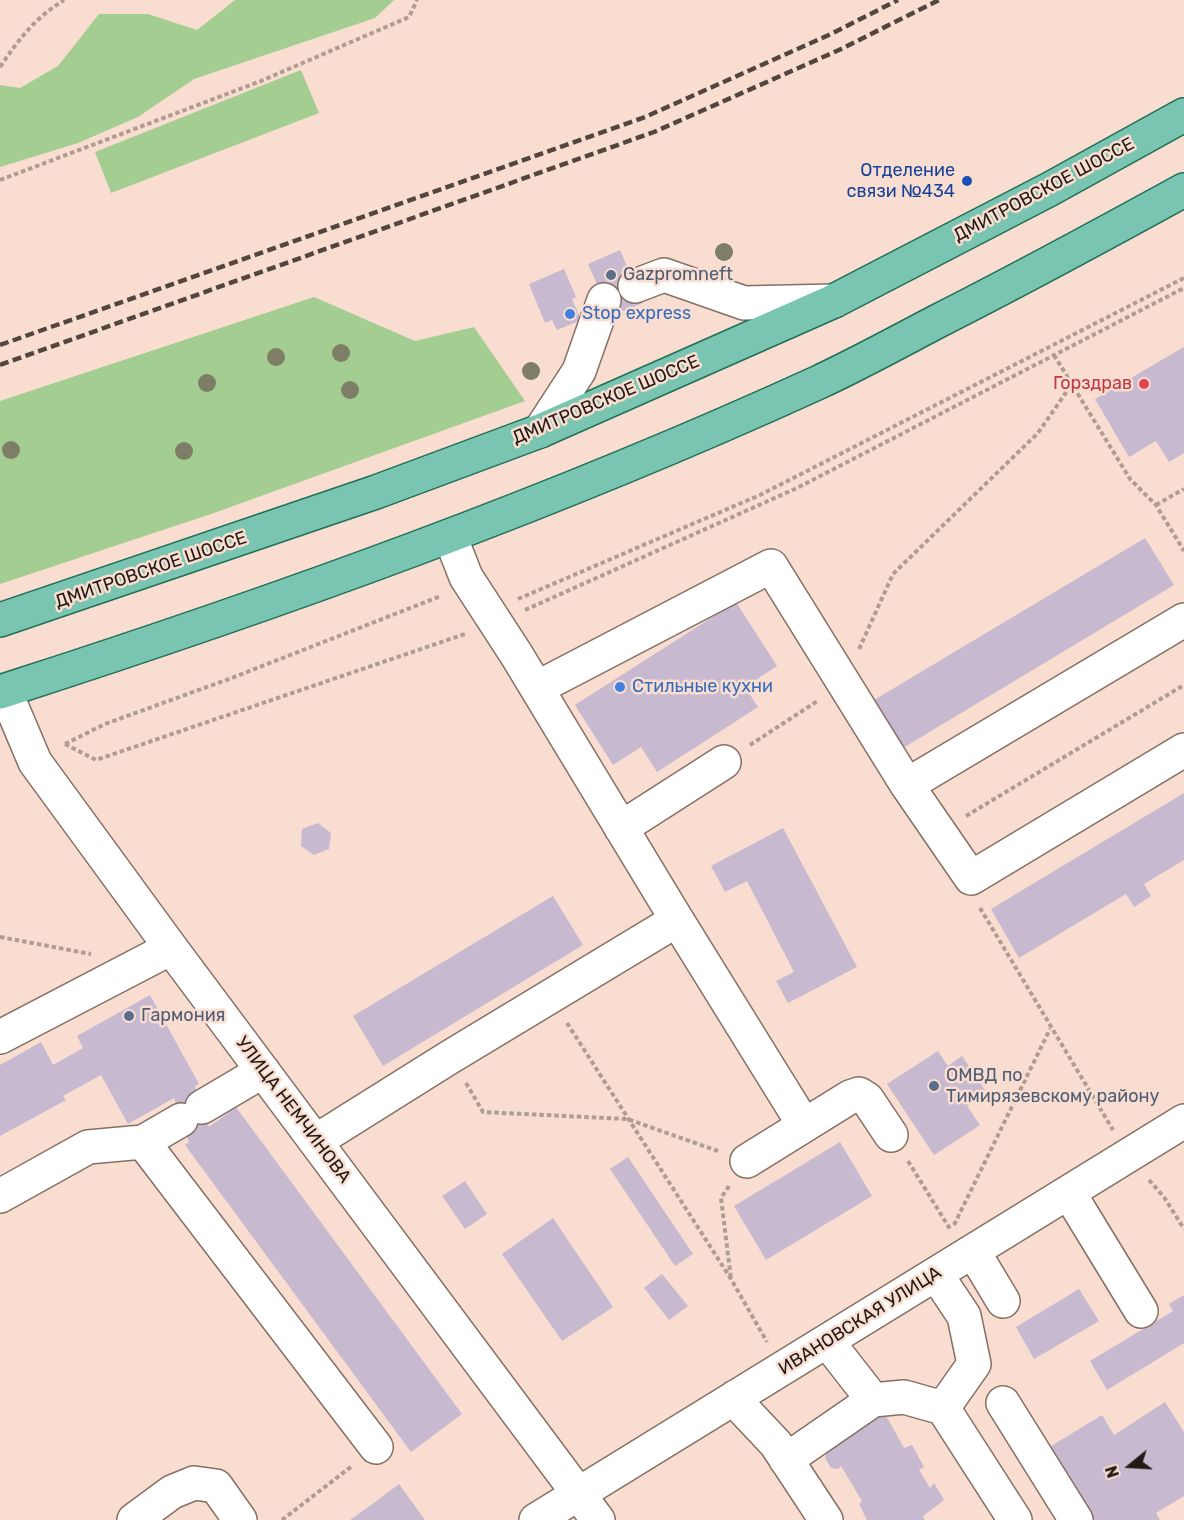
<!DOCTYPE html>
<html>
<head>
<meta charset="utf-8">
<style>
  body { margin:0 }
  #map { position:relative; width:1184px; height:1520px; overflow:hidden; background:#f8ddd0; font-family:Rubik,sans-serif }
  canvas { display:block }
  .north { position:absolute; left:1100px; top:1436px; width:60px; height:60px; -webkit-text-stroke:4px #f8ddd0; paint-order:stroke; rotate:252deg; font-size:16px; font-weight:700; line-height:24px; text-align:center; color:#221914 }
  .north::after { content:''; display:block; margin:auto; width:21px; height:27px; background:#221914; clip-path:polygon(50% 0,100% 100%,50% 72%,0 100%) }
</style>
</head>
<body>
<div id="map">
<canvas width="1184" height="1520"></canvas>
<div class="north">N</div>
</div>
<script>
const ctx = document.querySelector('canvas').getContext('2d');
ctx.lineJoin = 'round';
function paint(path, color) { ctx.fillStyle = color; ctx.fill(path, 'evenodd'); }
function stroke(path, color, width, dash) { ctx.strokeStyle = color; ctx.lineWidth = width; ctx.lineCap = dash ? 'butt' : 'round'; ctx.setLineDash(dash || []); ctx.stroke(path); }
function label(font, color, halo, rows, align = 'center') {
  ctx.font = font + ' Rubik,sans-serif'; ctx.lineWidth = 5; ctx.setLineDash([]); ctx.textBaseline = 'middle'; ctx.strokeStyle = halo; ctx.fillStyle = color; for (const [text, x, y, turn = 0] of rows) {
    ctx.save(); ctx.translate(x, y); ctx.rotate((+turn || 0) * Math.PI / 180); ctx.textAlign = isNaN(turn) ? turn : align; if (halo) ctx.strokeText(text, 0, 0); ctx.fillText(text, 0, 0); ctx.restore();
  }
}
const green = new Path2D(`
  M235 0H394L375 18 194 79 138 117 78 143 0 167V85L20 88 58 66 99 14H148L197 30Z
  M301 70 319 113 111 193 95 152Z
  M314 297 415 341 474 327 525 401 211 514 0 584V401Z`);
const building = new Path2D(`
  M620 250 643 303 611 316 588 264Z
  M564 269 576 297 572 299 581 320 557 330 552 320 545 323 529 284Z
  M1184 347V453L1169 462 1156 441 1129 457 1095 399Z
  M1145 538 1174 585 898 751 869 703Z
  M736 602 777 666 745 687 758 707 657 772 641 747 613 765 575 705Z
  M1184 793V860L1144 884 1151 896 1134 907 1126 894 1019 958 991 909Z
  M318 823 331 833 329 849 314 855 301 846 302 829Z
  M783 828 857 967 788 1003 776 981 794 972 747 881 725 892 711 866Z
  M553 896 583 945 383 1066 353 1016Z
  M150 995 199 1084 195 1086 209 1127 236 1107 462 1414 411 1452 185 1145 189 1142 174 1098 128 1124 101 1075 63 1096 66 1100 0 1136V1065L41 1042 53 1065 83 1048 77 1036Z
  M938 1051 948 1066 962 1056 987 1093 967 1106 980 1125 934 1155 887 1084Z
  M840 1142 872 1196 766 1260 734 1206Z
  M628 1157 693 1254 675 1266 610 1169Z
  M465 1181 487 1214 465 1229 442 1196Z
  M553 1218 613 1307 562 1341 502 1254Z
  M662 1274 688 1306 669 1320 644 1288Z
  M1079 1289 1099 1321 1034 1359 1016 1327Z
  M1184 1295V1343L1107 1390 1090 1361 1173 1311 1169 1304Z
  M1165 1402 1184 1432V1496L1156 1513 1160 1520H1093L1048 1448 1102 1415 1114 1435Z
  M885 1414 904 1448 912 1445 924 1467 919 1470 930 1488 934 1483 944 1500 923 1516 925 1520H867L859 1504 862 1501 841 1466 838 1469 831 1468 825 1458 828 1449Z
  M399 1484 425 1520H350L371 1505Z`);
const path = new Path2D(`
  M0 67C19 39 35 18 64 0
  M0 180 261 81 409 17 417 0
  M1054 355 1130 479 1156 505 1184 551
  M1156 505 1184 489
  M518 599 760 495 1184 278
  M525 610 797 488 1184 288
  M859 649 893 574 1038 433 1072 384
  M65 744 105 724 229 679 441 596
  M65 744 96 760 465 634
  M750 745 819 700
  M966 816 1184 685
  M980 908 1113 1130
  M0 937 91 954
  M567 1023 731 1279 767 1342
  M466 1083 483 1112 627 1119 718 1151
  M908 1161 950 1229
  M1149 1180 1164 1197 1184 1229
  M729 1186 721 1198 731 1279
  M954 1225 1050 1029
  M282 1520 352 1466`);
const minor = new Path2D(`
  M635 286 664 275 744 303 834 301
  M540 431 579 371 604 300
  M450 536 466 577 516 654 677 920
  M537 688 771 566 907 785 971 878 1184 750
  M5 691 35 762 171 948 598 1520
  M907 785 1184 620
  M621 828 724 762
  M0 1037 171 948
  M202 1107 263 1071
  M316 1141 450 1057 677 920 804 1125
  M143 1142 181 1120
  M747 1161 850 1097 859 1094 867 1099 891 1135
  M1069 1193 1141 1311
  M0 1196 88 1147 143 1142 376 1447
  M973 1251 1003 1301
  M936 1274 964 1316 974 1364 943 1408
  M827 1341 873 1400
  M735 1397 744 1410 776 1444 826 1520
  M1003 1403 1076 1520
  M786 1460 873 1400 904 1397 943 1408 1015 1520
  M134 1520 172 1492 194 1483 216 1486 240 1520
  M536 1520 1184 1121`);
const major = new Path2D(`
  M0 620 376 492 540 431 834 301 1050 189 1184 115
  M0 692C277 603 552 504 817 383 858 364 898 342 938 321 1021 279 1102 235 1184 190`);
const rail = new Path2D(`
  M0 345 645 117 831 34 898 0
  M0 365 654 132 839 50 939 0`);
const trees = [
  [724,252],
  [341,353],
  [276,357],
  [531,371],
  [207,383],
  [350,390],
  [11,450],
  [184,451]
];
const markers = [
  [967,181,6,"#1a4fb4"],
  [611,275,6,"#5c6f8a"],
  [570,314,6,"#3f7fe0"],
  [1144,384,6,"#e0444e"],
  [620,687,6,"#3f7fe0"],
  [129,1016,6,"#5c6f8a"],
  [934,1086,6,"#5c6f8a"]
];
const transitNames = [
  ["Отделение",955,171],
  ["связи №434",955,192]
];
const streetNames = [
  ["ДМИТРОВСКОЕ ШОССЕ",1044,190,-28],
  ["ДМИТРОВСКОЕ ШОССЕ",606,400,-23],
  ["ДМИТРОВСКОЕ ШОССЕ",151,570,-19],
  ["УЛИЦА НЕМЧИНОВА",293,1110,53],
  ["ИВАНОВСКАЯ УЛИЦА",860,1321,-32]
];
const serviceNames = [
  ["Gazpromneft",623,275],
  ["Гармония",141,1016],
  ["ОМВД по",946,1076],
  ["Тимирязевскому району",946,1097]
];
const shopNames = [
  ["Stop express",582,314],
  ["Стильные кухни",632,687]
];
const healthNames = [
  ["Горздрав",1132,384]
];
paint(green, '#a3cd91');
paint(building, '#c7b9d0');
stroke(minor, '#866f63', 36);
stroke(major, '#206f58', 36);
stroke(path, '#b19c92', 4, [4.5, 3]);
stroke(minor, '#fff', 33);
stroke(major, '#79c5b1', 33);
stroke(rail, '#53463f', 4.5, [9, 4.5]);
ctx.fillStyle = '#7e7e67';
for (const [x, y] of trees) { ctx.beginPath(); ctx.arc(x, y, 9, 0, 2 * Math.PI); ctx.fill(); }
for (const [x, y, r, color] of markers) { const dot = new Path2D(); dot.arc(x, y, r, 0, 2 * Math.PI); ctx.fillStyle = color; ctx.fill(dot); stroke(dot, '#f8ddd0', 2); }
label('18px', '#164399', '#f8ddd0', transitNames, 'right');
label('18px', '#221914', '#f8ddd0', streetNames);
label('18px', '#4e5e75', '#f8ddd0', serviceNames, 'left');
label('18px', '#366cbe', '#f8ddd0', shopNames, 'left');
label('18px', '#be3a42', '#f8ddd0', healthNames, 'right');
</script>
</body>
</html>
